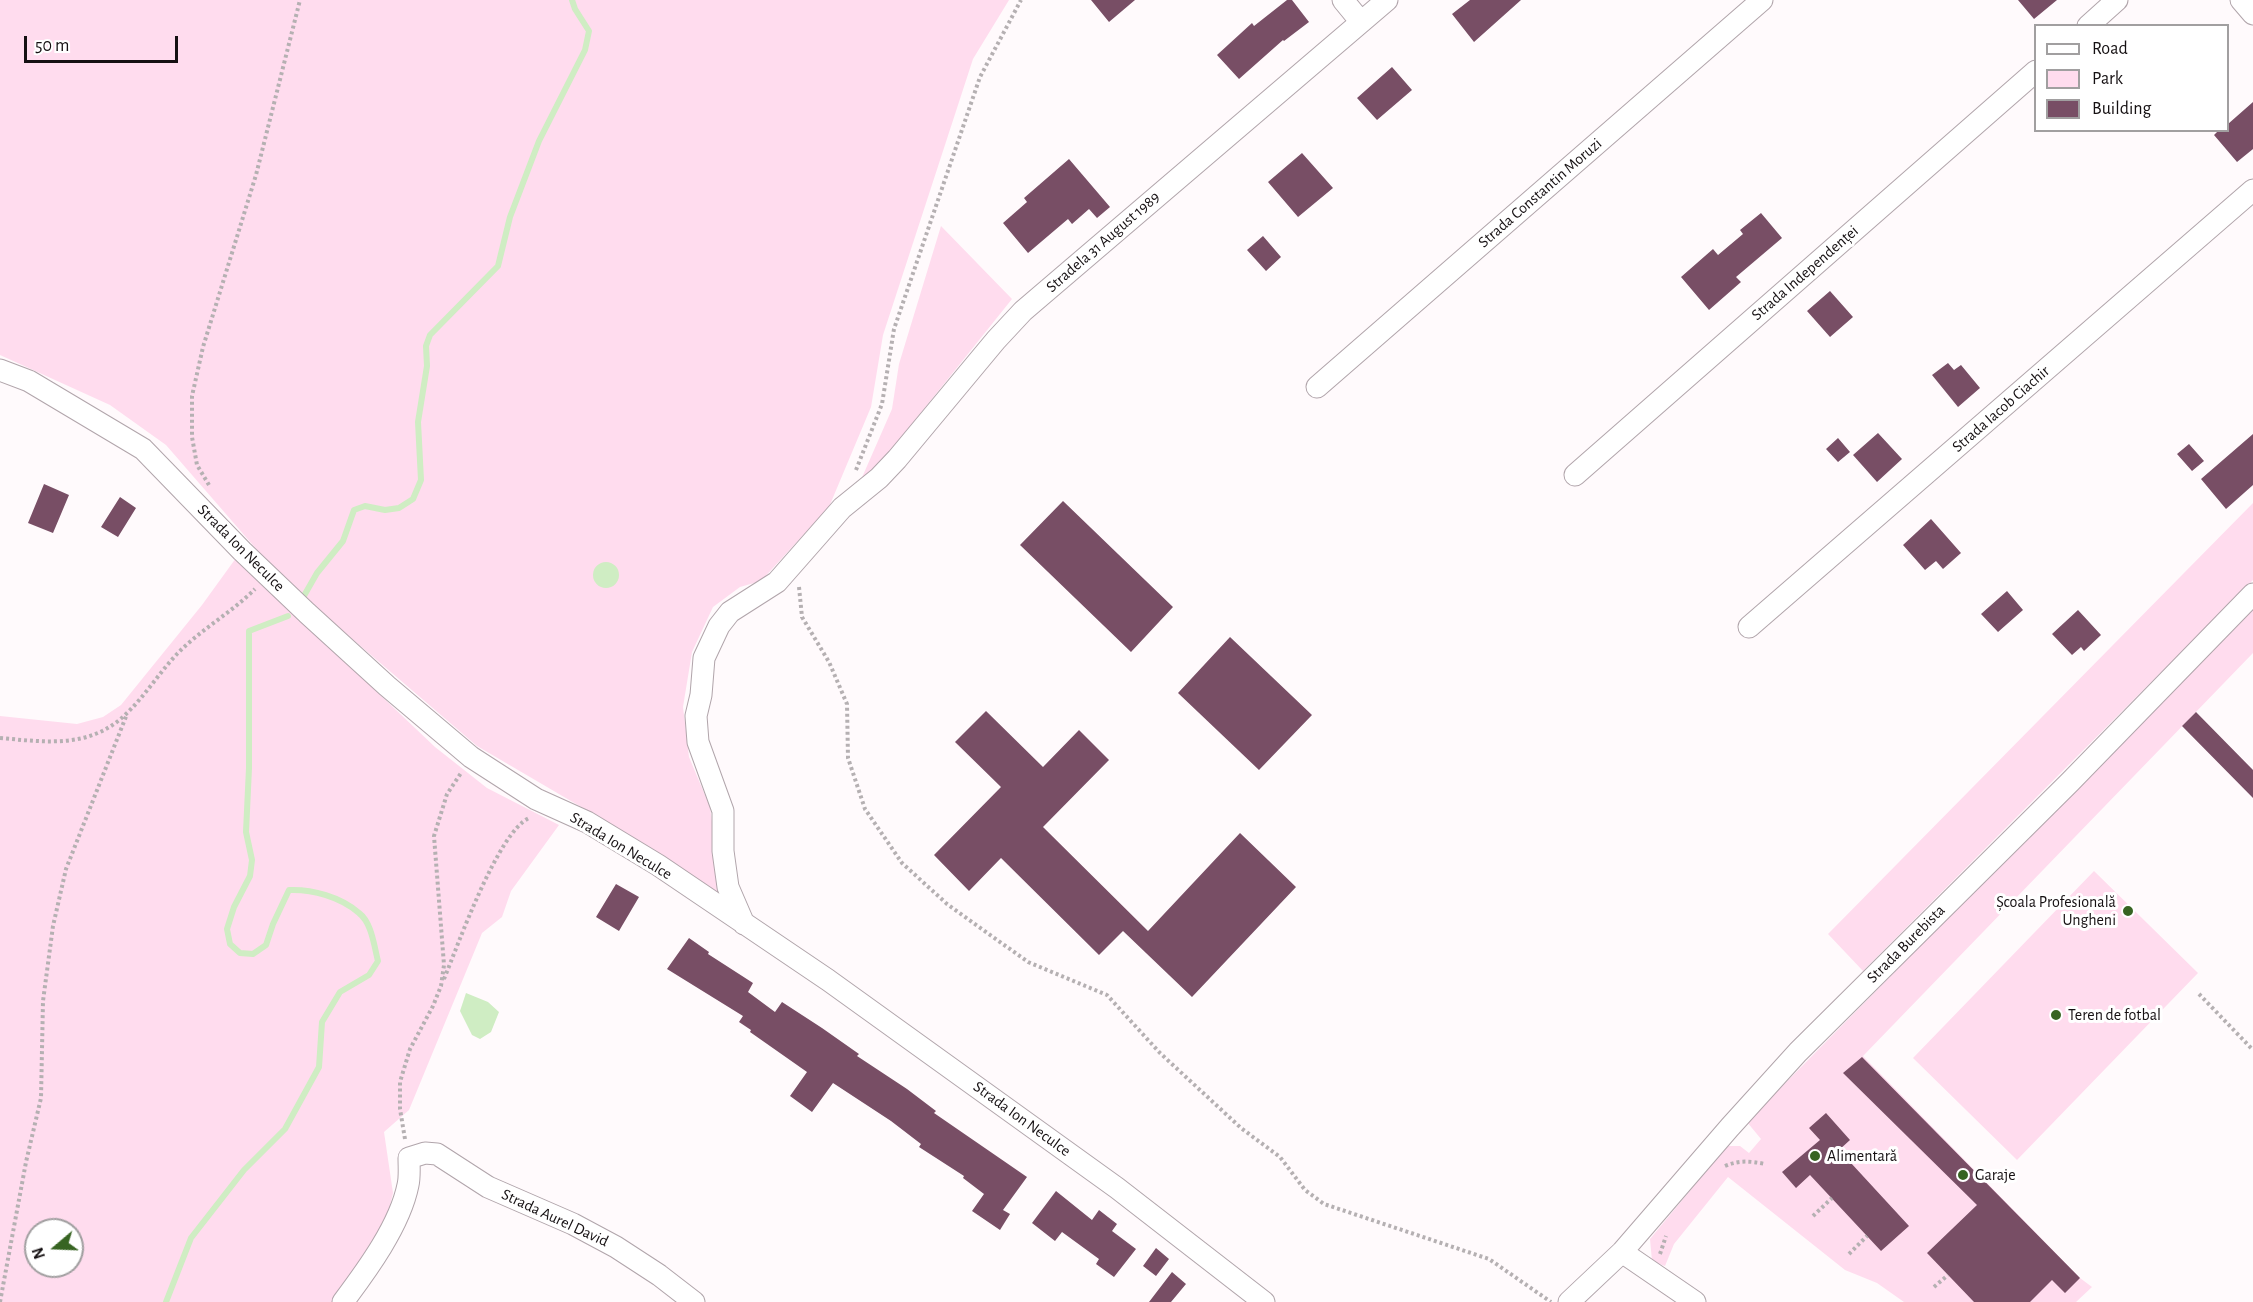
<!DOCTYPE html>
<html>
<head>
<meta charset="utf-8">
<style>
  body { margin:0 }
  #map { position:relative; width:2253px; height:1302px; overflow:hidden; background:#fffafc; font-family:"Alegreya Sans",sans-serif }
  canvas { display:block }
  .legend { position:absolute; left:2034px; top:24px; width:195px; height:108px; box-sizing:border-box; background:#fff; border:2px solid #a19fa0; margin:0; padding:8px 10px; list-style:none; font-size:18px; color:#151012 }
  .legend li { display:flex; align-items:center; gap:12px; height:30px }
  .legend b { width:30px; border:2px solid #a19fa0 }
  .north { position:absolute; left:24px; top:1218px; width:60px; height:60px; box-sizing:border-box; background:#fff; border:2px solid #a19fa0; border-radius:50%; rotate:251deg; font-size:16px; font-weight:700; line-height:24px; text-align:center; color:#151012 }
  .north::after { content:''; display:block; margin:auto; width:21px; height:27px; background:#376422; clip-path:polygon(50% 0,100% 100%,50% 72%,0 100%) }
  .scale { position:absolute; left:24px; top:36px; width:154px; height:27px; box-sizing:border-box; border:3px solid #151012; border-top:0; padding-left:8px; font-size:18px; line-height:21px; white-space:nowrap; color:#151012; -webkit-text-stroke:4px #fff; paint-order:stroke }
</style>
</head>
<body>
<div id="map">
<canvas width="2253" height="1302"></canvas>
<ul class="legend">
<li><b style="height:8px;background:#fff"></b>Road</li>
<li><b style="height:16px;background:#ffdcee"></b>Park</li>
<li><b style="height:16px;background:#784e65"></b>Building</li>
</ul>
<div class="north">N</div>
<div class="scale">50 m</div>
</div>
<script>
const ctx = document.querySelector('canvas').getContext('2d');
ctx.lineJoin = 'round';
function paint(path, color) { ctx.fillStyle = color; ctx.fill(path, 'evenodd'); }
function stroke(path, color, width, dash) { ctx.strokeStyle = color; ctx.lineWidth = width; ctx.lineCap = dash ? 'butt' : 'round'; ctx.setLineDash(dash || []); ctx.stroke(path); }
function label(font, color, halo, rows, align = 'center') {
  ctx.font = font + ' "Alegreya Sans",sans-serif'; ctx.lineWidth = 6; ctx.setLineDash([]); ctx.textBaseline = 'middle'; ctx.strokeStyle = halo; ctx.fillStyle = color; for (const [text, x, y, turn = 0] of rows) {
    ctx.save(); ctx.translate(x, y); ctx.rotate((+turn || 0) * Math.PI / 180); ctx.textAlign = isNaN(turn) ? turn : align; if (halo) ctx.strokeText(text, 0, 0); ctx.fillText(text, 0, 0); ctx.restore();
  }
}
const green = new Path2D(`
  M0 0H1009L973 59 883 335 871 407 829 507 761 581 740 587 713 607 692 652 683 707 689 757 710 807 722 899 588 811 477 746 329 619 258 551 166 445 110 405 0 355Z
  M941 226 1012 299 891 450 860 482 892 409 899 364Z
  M2253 503V580L1863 971 1828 934Z
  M236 558 435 747 487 788 559 825 511 891 502 917 482 933 409 1110 384 1132 393 1193 387 1218 333 1302H0V716L77 724 103 717 121 705 202 605ZM36 1230H72V1266H36Z
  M2253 608V653L1863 1056 2080 1278 2092 1287 2076 1302H1904L1877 1283 1845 1270 1728 1177 1674 1244 1665 1266 1652 1261 1650 1239 1727 1146H1740L1749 1153 1761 1139 1747 1122Z
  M2094 871 2198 973 2017 1160 1913 1058Z`);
const water = new Path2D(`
  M593 575a13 13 0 1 1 26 0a13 13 0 1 1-26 0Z
  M466 993 488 1002 499 1012 491 1032 480 1039 472 1035 460 1011Z`);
const stream = new Path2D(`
  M301 601 317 573 343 541 354 510 365 506 385 510 399 508 413 499 421 480 418 422 427 366 426 346 430 335 498 266 510 217 539 141 585 50 589 31 575 9 572 0
  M166 1302 191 1238 244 1170 285 1129 319 1067 322 1022 340 992 369 975 378 961C374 946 372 923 359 913 341 897 312 889 289 890L273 924 266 945 253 954 240 953 230 944 227 929 234 907 250 876 252 860 246 832 249 768V631L288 616`);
const building = new Path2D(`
  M1091 0H1135L1109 22Z
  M1287 0H1292L1309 22 1284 41 1283 40 1239 79 1217 55 1252 23 1254 26Z
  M1470 0H1521L1474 42 1452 14Z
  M2018 0H2057L2034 19Z
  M1392 67 1412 90 1377 120 1357 98Z
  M2253 102V149L2237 162 2214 135 2219 130H2228V124Z
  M1302 153 1333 188 1298 217 1268 182Z
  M1069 159 1110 207 1097 218 1089 209 1072 224 1068 219 1028 253 1003 223 1027 202 1024 198Z
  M1761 213 1782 238 1736 277 1741 282 1709 310 1681 277 1713 249 1718 255 1743 234 1740 230Z
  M1263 236 1281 257 1266 271 1247 250Z
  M1830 291 1853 317 1830 337 1807 311Z
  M1948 363 1954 370 1961 365 1980 388 1958 407 1932 375Z
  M1878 433 1902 459 1877 482 1853 455Z
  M2253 434V485L2226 509 2201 479Z
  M1838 438 1850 452 1838 462 1826 449Z
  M2189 444 2204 461 2192 471 2177 454Z
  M44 484 69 495 53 533 28 523Z
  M120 497 136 508 118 537 101 527Z
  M1063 501 1173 607 1131 652 1020 545Z
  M1931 519 1961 553 1943 569 1936 561 1925 570 1903 545Z
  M2007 591 2023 610 1998 632 1981 614Z
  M2078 610 2101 635 2084 651 2081 647 2072 655 2052 634Z
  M1230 637 1312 715 1259 770 1178 693Z
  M986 711 1043 767 1079 730 1109 760 1043 827 1148 931 1240 833 1296 887 1192 997 1123 931 1099 955 1001 858 969 891 934 855 1001 787 955 742Z
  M2196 712 2253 770V798L2182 726Z
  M616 884 639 897 619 931 596 917Z
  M689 938 709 952 708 954 753 983 748 992 775 1012 782 1002 822 1028 859 1054 857 1056 907 1089 936 1111 934 1113 1027 1177 1003 1210 1010 1214 1000 1230 972 1211 984 1194 963 1178 964 1176 919 1147 921 1144 891 1121 833 1083 812 1112 790 1096 807 1072 750 1032 751 1030 739 1022 743 1016 667 969Z
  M1862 1057 2080 1278 2065 1293 2052 1280 2030 1302H1974L1927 1253 1977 1205 1843 1073Z
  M1826 1113 1850 1140 1839 1150 1909 1226 1881 1251 1810 1175 1796 1188 1782 1172 1820 1140 1809 1128Z
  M1056 1191 1092 1220 1099 1210 1117 1224 1112 1231 1136 1249 1114 1277 1096 1264 1099 1259 1062 1232 1055 1241 1032 1223Z
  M1156 1248 1169 1259 1156 1276 1143 1266Z
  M1172 1272 1186 1284 1171 1302H1149Z`);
const path = new Path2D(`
  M856 470 882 404 894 329 980 77 1021 0
  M209 485 197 465 192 437V396L203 347 256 175 300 0
  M799 587 802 617 829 662 847 704 848 758 865 809 902 863 947 904 1028 962 1107 995 1160 1053 1241 1128 1280 1157 1305 1190 1324 1204 1489 1259 1551 1302
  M0 738C46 742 90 749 126 714 145 696 159 673 177 654 200 630 231 613 255 589
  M444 979C458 945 498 832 529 818
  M2199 994 2253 1050
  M405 1139 400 1109V1082L410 1049 433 1006 441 986 444 965 434 836 447 794 461 773
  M1725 1166C1739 1160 1750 1161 1765 1164
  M1813 1216 1832 1198
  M1660 1254 1666 1236
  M1849 1254 1867 1236
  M1934 1287 1948 1275
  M0 1302 26 1162 41 1098 43 1001 53 926 66 869 127 714`);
const minor = new Path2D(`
  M1343 0 1361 22
  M2241 0 2253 14
  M2088 26 2117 0
  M0 370 29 381 143 449 242 551 307 613 387 686 471 757 536 799 587 822 658 865 828 980 1117 1188 1264 1302
  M1317 387 1762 0
  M1575 475 2036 71
  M1749 627 2253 190
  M744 924 728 887 723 851V811L698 742 696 716 701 695 704 658 719 626 730 612 777 582 842 508 879 478 897 459 996 340 1023 311 1387 0
  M1622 1252 1695 1302
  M343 1302C367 1270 400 1225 408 1185 410 1177 409 1167 409 1158L425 1153 437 1154 488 1187 573 1224 616 1247 659 1275 694 1302
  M1569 1302 1622 1252 1730 1127 1798 1052 2070 782 2253 594`);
const markers = [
  [2128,911,6,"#376422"],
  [2056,1015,6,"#376422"],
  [1815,1156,6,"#376422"],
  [1963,1175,6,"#376422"]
];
const streetNames = [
  ["Strada Constantin Moruzi",1540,193,-41],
  ["Stradela 31 August 1989",1103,242,-41],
  ["Strada Independenței",1805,273,-41],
  ["Strada Iacob Ciachir",2001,409,-41],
  ["Strada Ion Neculce",241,548,45],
  ["Strada Ion Neculce",621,846,31],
  ["Strada Burebista",1906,944,-45],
  ["Strada Ion Neculce",1022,1119,36],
  ["Strada Aurel David",555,1218,25]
];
const poiNames = [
  ["Școala Profesională",2116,902,"right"],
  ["Ungheni",2116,920,"right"],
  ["Teren de fotbal",2068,1015],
  ["Alimentară",1827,1156],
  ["Garaje",1975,1175]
];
paint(green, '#ffdcee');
paint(water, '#cfedc3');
stroke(stream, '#cfedc3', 6);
paint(building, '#784e65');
stroke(minor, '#b1a5ab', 23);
stroke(path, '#b5b0b2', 4, [3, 3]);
stroke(minor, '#fff', 21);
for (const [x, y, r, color] of markers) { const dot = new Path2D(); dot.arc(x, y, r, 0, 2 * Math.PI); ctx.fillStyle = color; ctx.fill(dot); stroke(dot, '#fff', 2); }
label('16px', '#151012', '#fff', streetNames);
label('16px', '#151012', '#fff', poiNames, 'left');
</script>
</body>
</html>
